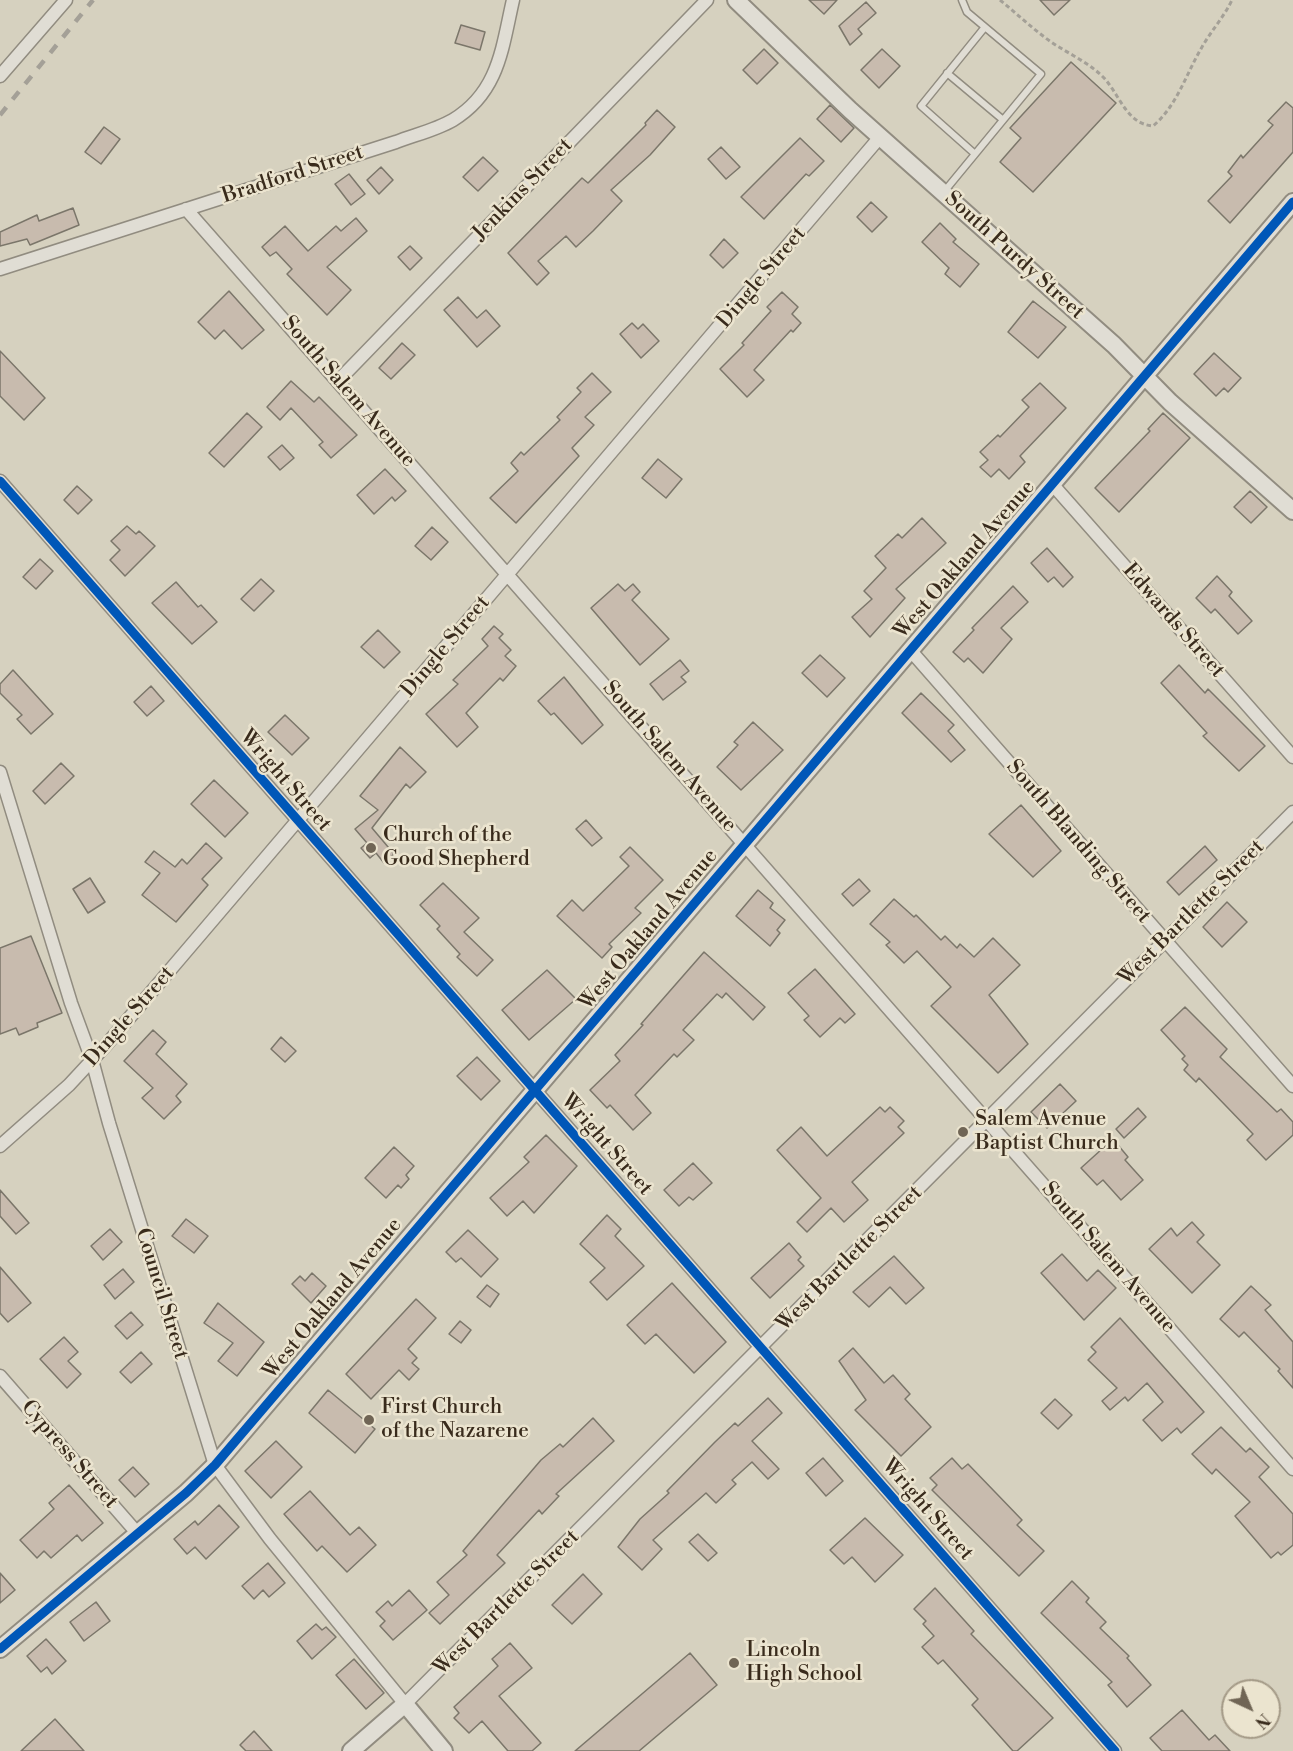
<!DOCTYPE html>
<html>
<head>
<meta charset="utf-8">
<style>
  body { margin:0 }
  #map { position:relative; width:1293px; height:1751px; overflow:hidden; background:#d6d1bf; font-family:"Libre Bodoni",serif }
  canvas { display:block }
  .north { position:absolute; left:1221px; top:1679px; width:60px; height:60px; box-sizing:border-box; background:#ebe4cf; border:2px solid #a49a87; border-radius:50%; rotate:136deg; font-size:16px; font-weight:700; line-height:24px; text-align:center; color:#392b1c }
  .north::after { content:''; display:block; margin:auto; width:21px; height:27px; background:#706555; clip-path:polygon(50% 0,100% 100%,50% 72%,0 100%) }
</style>
</head>
<body>
<div id="map">
<canvas width="1293" height="1751"></canvas>
<div class="north">N</div>
</div>
<script>
const ctx = document.querySelector('canvas').getContext('2d');
ctx.lineJoin = 'round';
function paint(path, color) { ctx.fillStyle = color; ctx.fill(path, 'evenodd'); }
function stroke(path, color, width, dash) { ctx.strokeStyle = color; ctx.lineWidth = width; ctx.lineCap = dash ? 'butt' : 'round'; ctx.setLineDash(dash || []); ctx.stroke(path); }
function label(font, color, halo, rows, align = 'center') {
  ctx.font = font + ' "Libre Bodoni",serif'; ctx.lineWidth = 5; ctx.setLineDash([]); ctx.textBaseline = 'middle'; ctx.strokeStyle = halo; ctx.fillStyle = color; for (const [text, x, y, turn = 0] of rows) {
    ctx.save(); ctx.translate(x, y); ctx.rotate((+turn || 0) * Math.PI / 180); ctx.textAlign = isNaN(turn) ? turn : align; if (halo) ctx.strokeText(text, 0, 0); ctx.fillText(text, 0, 0); ctx.restore();
  }
}
const building = new Path2D(`
  M809 0H837L824 14Z
  M1040 0H1070L1054 15Z
  M866 2 876 13 858 29 862 34 850 45 839 26Z
  M461 25 485 32 480 50 455 43Z
  M764 49 778 63 757 84 743 70Z
  M882 49 900 66 879 88 861 70Z
  M1071 62 1116 103 1033 192 1000 162 1021 138 1010 128Z
  M1286 102 1293 108V152L1230 223 1208 201 1232 176 1228 172 1241 155 1243 158 1273 125 1268 121Z
  M830 105 854 128 841 142 817 119Z
  M657 110 675 127 650 155 611 190 622 201 593 231 576 247 566 236 538 261 549 273 537 285 508 253 582 178 588 183 646 125 645 123Z
  M104 127 120 139 101 164 85 152Z
  M800 138 824 161 809 176 806 174 764 219 741 197Z
  M721 147 740 167 726 179 708 159Z
  M483 157 498 171 478 191 463 177Z
  M381 167 393 180 379 194 367 180Z
  M349 174 365 194 351 205 335 184Z
  M871 202 887 217 872 232 857 217Z
  M73 208 79 225 30 245 27 239 0 246V232L37 215 39 221Z
  M356 218 367 231 327 267 351 290 327 315 287 274 292 269 276 252 270 256 262 247 285 226 308 251 336 226 341 231Z
  M940 223 956 239 953 242 979 264 960 287 945 274 949 268 922 242Z
  M724 239 738 253 723 268 710 255Z
  M410 246 422 258 410 270 398 257Z
  M229 291 264 330 242 349 224 330 215 339 198 322Z
  M782 292 798 307 792 314 801 323 793 332 791 330 754 370 764 380 747 397 720 369 744 345 742 343 771 311 767 307Z
  M458 297 477 318 486 310 500 326 477 347 444 310Z
  M1033 301 1066 327 1038 358 1008 332Z
  M632 323 638 329 643 324 659 341 641 358 620 334Z
  M402 343 415 355 391 379 379 368Z
  M0 351 45 398 24 420 0 396Z
  M1214 353 1241 378 1228 392 1224 388 1216 396 1194 374Z
  M592 373 611 392 585 417 594 425 572 448 579 456 516 523 490 498 518 471 511 463 521 452 524 455 560 420 557 417 581 392 577 388Z
  M291 381 314 402 319 397 357 435 331 458 319 445 323 442 291 408 280 420 267 407Z
  M1040 383 1066 408 1020 456 1025 462 1009 479 999 469 991 477 980 467 988 460 980 452 998 435 1000 437 1029 407 1022 400Z
  M247 413 262 427 224 467 209 453Z
  M1163 413 1190 438 1119 512 1095 488 1150 431 1148 429Z
  M282 445 294 458 280 470 268 457Z
  M658 459 682 479 666 498 642 478Z
  M385 469 406 491 395 501 392 497 374 514 357 495Z
  M77 486 92 500 78 514 64 500Z
  M1250 491 1267 507 1251 523 1234 507Z
  M922 518 946 543 896 589 905 598 870 637 852 617 872 599 864 591 886 568 875 556 898 534 902 538Z
  M127 526 136 534 139 531 155 546 125 576 110 560 120 550 111 541Z
  M432 527 448 542 431 560 415 546Z
  M1047 548 1073 577 1063 587 1054 577 1048 582 1031 563Z
  M40 559 53 571 36 589 23 577Z
  M1217 576 1232 592 1229 596 1252 621 1238 634 1215 609 1211 613 1196 598Z
  M261 579 274 591 254 611 241 599Z
  M176 582 198 607 201 605 217 622 192 644 152 603Z
  M618 584 625 591 633 584 640 592 632 600 669 639 640 665 591 608Z
  M1013 586 1028 602 1001 628 1012 639 983 673 968 658 964 662 953 652 974 630 972 628Z
  M494 626 503 634 499 638 511 650 505 656 516 666 503 681 500 678 466 713 478 727 457 747 426 714 458 684 453 680 488 646 482 639Z
  M378 630 400 652 384 668 361 647Z
  M820 655 845 678 827 697 802 673Z
  M680 660 689 671 681 677 686 682 663 700 650 684Z
  M1179 665 1205 693 1208 689 1265 746 1239 771 1203 736 1207 733 1161 683Z
  M13 670 53 714 31 734 17 719 22 715 0 693V684Z
  M564 677 603 725 582 744 554 713 551 715 538 701Z
  M151 686 164 701 147 716 134 702Z
  M921 693 954 725 948 731 965 750 951 762 902 713Z
  M285 715 309 738 292 755 268 732Z
  M753 722 783 750 741 790 717 767 738 745 734 742Z
  M400 747 426 772 410 788 406 784 372 828 394 854 384 863 376 853 370 858 361 848 367 843 355 829 378 810 360 796Z
  M61 763 74 776 45 804 33 791Z
  M214 780 248 813 225 837 191 804Z
  M1021 805 1061 851 1033 877 989 834Z
  M586 820 602 838 592 846 576 829Z
  M206 843 222 858 202 879 208 885 176 922 142 895 160 873 145 862 154 851 175 867 182 859 187 864Z
  M1205 846 1217 860 1179 895 1167 882Z
  M630 847 663 880 635 908 641 913 609 944 612 947 602 958 557 916 572 900 583 911 629 866 620 857Z
  M90 878 105 902 88 913 73 889Z
  M859 879 870 891 853 906 842 894Z
  M443 883 479 918 464 932 493 960 477 976 457 957 460 954 437 929 440 926 420 905Z
  M758 890 773 903 770 908 785 920 777 930 780 933 770 946 736 916Z
  M894 899 914 917 916 915 941 940 945 936 957 948 960 944 974 957 993 938 1020 965 989 995 1028 1044 998 1073 931 1006 951 987 917 951 904 963 886 945 890 942 870 924Z
  M1227 902 1247 922 1222 947 1203 927Z
  M31 936 62 1013 37 1023 38 1027 19 1035 16 1028 0 1034V948Z
  M704 952 765 1007 753 1020 726 993 722 998 717 994 683 1030 694 1040 677 1057 674 1054 635 1095 651 1113 633 1130 610 1105 607 1108 590 1090 620 1061 615 1055 643 1025 641 1024Z
  M815 969 855 1014 845 1023 840 1018 820 1037 804 1020 809 1016 788 993Z
  M547 970 576 999 529 1040 502 1010Z
  M1185 1007 1227 1049 1220 1057 1277 1112 1281 1109 1293 1122V1135L1266 1160 1247 1140 1253 1134 1199 1078 1196 1082 1184 1070 1188 1065 1182 1059 1185 1056 1161 1030Z
  M153 1030 166 1042 156 1054 187 1084 176 1096 181 1102 164 1119 142 1098 153 1088 124 1061Z
  M281 1037 296 1051 285 1062 271 1049Z
  M477 1057 500 1081 481 1100 457 1076Z
  M1060 1084 1076 1101 1047 1128 1031 1112Z
  M880 1107 885 1112 890 1107 904 1121 898 1127 904 1133 852 1182 868 1200 844 1222 831 1208 807 1232 797 1222 821 1198 777 1150 801 1127 827 1156Z
  M1138 1108 1146 1117 1124 1138 1116 1129Z
  M546 1135 577 1166 534 1213 523 1201 507 1216 490 1198 529 1162 524 1157Z
  M1113 1139 1128 1157 1125 1160 1143 1180 1121 1200 1103 1180 1097 1185 1081 1168Z
  M394 1147 414 1166 406 1175 409 1179 401 1188 398 1185 386 1198 365 1178Z
  M693 1163 712 1183 693 1200 689 1197 679 1206 664 1190Z
  M0 1190 29 1223 16 1234 0 1216Z
  M607 1215 621 1229 615 1236 644 1266 607 1300 590 1282 605 1268 580 1244Z
  M186 1219 208 1236 194 1253 172 1236Z
  M1192 1222 1204 1235 1197 1242 1220 1265 1192 1293 1149 1249 1171 1228 1177 1236Z
  M110 1229 122 1242 103 1260 91 1246Z
  M468 1230 498 1259 481 1277 461 1258 456 1262 446 1252Z
  M789 1243 801 1257 798 1260 804 1266 770 1298 751 1278Z
  M1062 1254 1087 1281 1098 1270 1116 1288 1084 1320 1041 1273Z
  M894 1256 924 1288 906 1304 890 1287 869 1307 853 1292Z
  M0 1267 31 1303 8 1322 0 1313Z
  M123 1269 134 1282 115 1299 104 1285Z
  M312 1273 326 1286 311 1303 292 1284 300 1276 305 1281Z
  M672 1283 726 1342 694 1373 656 1334 645 1344 627 1325Z
  M487 1285 499 1294 490 1307 477 1297Z
  M1251 1286 1271 1305 1265 1310 1293 1342V1388L1278 1371 1280 1369 1244 1332 1239 1337 1220 1319Z
  M416 1299 436 1318 408 1349 417 1358 412 1363 419 1369 409 1380 399 1370 371 1399 346 1374Z
  M218 1303 264 1342 237 1376 218 1361 233 1343 204 1323Z
  M131 1312 143 1325 127 1339 115 1326Z
  M1120 1318 1204 1412 1181 1433 1177 1428 1162 1441 1143 1420 1163 1402 1147 1383 1128 1401 1125 1397 1110 1410 1102 1401 1117 1388 1088 1360 1096 1352 1091 1347Z
  M460 1321 471 1330 461 1343 449 1334Z
  M64 1337 78 1352 68 1361 81 1374 67 1388 40 1359Z
  M853 1348 884 1383 893 1375 910 1394 905 1399 931 1427 901 1456 855 1410 866 1400 839 1361Z
  M141 1352 152 1364 131 1383 120 1372Z
  M328 1390 375 1429 355 1453 309 1413Z
  M768 1398 782 1413 752 1441 779 1469 768 1479 752 1462 732 1480 736 1484 716 1503 706 1493 653 1540 662 1549 642 1570 618 1547 640 1519 669 1493 667 1491 715 1442 735 1423 738 1426Z
  M1055 1399 1072 1415 1058 1429 1041 1413Z
  M593 1418 614 1441 556 1494 559 1496 542 1514 539 1510 497 1555 505 1563 440 1624 429 1613 449 1595 437 1582 467 1555 463 1551 541 1460 560 1444 563 1447Z
  M1221 1427 1246 1452 1250 1448 1269 1467 1259 1477 1293 1514V1545L1281 1555 1278 1552 1271 1558 1235 1516 1250 1502 1216 1469 1212 1474 1192 1454Z
  M276 1441 302 1467 271 1498 245 1471Z
  M823 1458 843 1481 826 1496 806 1473Z
  M952 1458 962 1469 968 1464 1022 1520 1017 1525 1044 1551 1019 1576 932 1490 937 1485 930 1478Z
  M133 1467 149 1484 135 1497 119 1480Z
  M69 1485 103 1523 82 1541 77 1535 51 1558 44 1551 37 1558 20 1540 54 1509 49 1503Z
  M310 1491 350 1535 359 1527 376 1545 347 1572 322 1546 317 1551 284 1514Z
  M219 1505 239 1527 206 1559 195 1547 187 1554 174 1539 195 1521 198 1525Z
  M865 1518 903 1555 875 1582 852 1557 844 1564 830 1550Z
  M698 1534 717 1553 708 1561 689 1542Z
  M268 1563 285 1583 269 1597 263 1590 254 1599 242 1586Z
  M0 1573 15 1590 0 1603Z
  M583 1574 602 1594 572 1624 552 1605Z
  M1072 1581 1089 1598 1086 1602 1106 1622 1100 1628 1129 1656 1127 1658 1151 1685 1127 1707 1108 1685 1112 1682 1041 1613Z
  M935 1588 974 1631 971 1634 1053 1718 1017 1751H1013L972 1705 978 1699 943 1660 938 1664 922 1647 934 1636 923 1624 926 1621 914 1609Z
  M409 1590 427 1610 393 1640 380 1626 385 1621 376 1612 388 1601 392 1606Z
  M96 1602 110 1621 84 1641 70 1622Z
  M316 1624 322 1630 326 1627 336 1637 312 1659 297 1641Z
  M46 1639 66 1661 52 1674 47 1667 41 1672 27 1656Z
  M510 1643 532 1668 499 1696 541 1743 532 1751H508L482 1721 469 1733 454 1718 459 1713 454 1707 498 1666 492 1659Z
  M690 1653 717 1685 639 1751H575Z
  M354 1659 384 1693 366 1709 336 1675Z
  M1182 1710 1209 1740 1215 1735 1230 1751H1162L1150 1738Z
  M55 1719 84 1751H21Z
  M254 1731 272 1751H246L240 1745Z`);
const path = new Path2D(`
  M1000 0C1017 14 1033 29 1051 42 1069 54 1090 63 1105 79 1120 96 1127 124 1153 126 1177 106 1186 74 1202 47 1211 31 1224 17 1232 0`);
const service = new Path2D(`
  M947 73 1002 119
  M975 154 921 106 985 27
  M943 193 1041 74 967 12 962 0`);
const minor = new Path2D(`
  M0 76 66 0
  M186 209 1293 1469
  M0 269 396 142C414 135 436 130 453 120 499 92 502 48 513 0
  M338 381 707 0
  M0 481 1115 1751
  M1053 485 1293 757
  M911 651 1293 1086
  M0 772 71 1003 92 1060 109 1123 215 1465 270 1539 405 1704 1293 812
  M0 1146 69 1085 107 1044 880 137
  M0 1376 138 1534`);
const tertiary = new Path2D(`
  M736 0 850 110 1114 345 1170 402 1293 511
  M0 1649 186 1493 215 1465 1293 202
  M351 1751 405 1704 444 1751`);
const rail = new Path2D(`
  M0 115 93 0`);
const cycleway = new Path2D(`
  M0 481 1115 1751
  M0 1649 186 1493 215 1465 1293 202`);
const markers = [
  [371,848,6,"#706555"],
  [963,1132,6,"#706555"],
  [369,1420,6,"#706555"],
  [734,1663,6,"#706555"]
];
const streetNames = [
  ["Bradford Street",293,175,-18],
  ["Jenkins Street",523,190,-46],
  ["South Purdy Street",1014,256,42],
  ["Dingle Street",762,278,-50],
  ["South Salem Avenue",348,392,49],
  ["West Oakland Avenue",965,560,-49],
  ["Edwards Street",1173,621,49],
  ["Dingle Street",446,647,-50],
  ["South Salem Avenue",669,757,49],
  ["Wright Street",285,781,49],
  ["South Blanding Street",1078,842,49],
  ["West Bartlette Street",1192,913,-45],
  ["West Oakland Avenue",649,930,-50],
  ["Dingle Street",130,1017,-49],
  ["Wright Street",606,1145,49],
  ["South Salem Avenue",1108,1258,49],
  ["West Bartlette Street",850,1259,-45],
  ["Council Street",161,1294,73],
  ["West Oakland Avenue",333,1299,-50],
  ["Cypress Street",69,1455,49],
  ["Wright Street",927,1510,49],
  ["West Bartlette Street",507,1603,-45]
];
const poiNames = [
  ["Church of the",383,836],
  ["Good Shepherd",383,860],
  ["Salem Avenue",975,1120],
  ["Baptist Church",975,1144],
  ["First Church",381,1408],
  ["of the Nazarene",381,1432],
  ["Lincoln",746,1651],
  ["High School",746,1675]
];
paint(building, '#c8bbae');
stroke(building, '#7b766a', 1.5);
stroke(service, '#918c80', 9);
stroke(minor, '#918c80', 15);
stroke(tertiary, '#918c80', 20);
stroke(path, '#a4a097', 3, [4.5, 3]);
stroke(service, '#e0ddd4', 6);
stroke(minor, '#e0ddd4', 12);
stroke(tertiary, '#e0ddd4', 16);
stroke(rail, '#a4a097', 4.5, [10, 10]);
stroke(cycleway, '#0057b8', 9);
for (const [x, y, r, color] of markers) { const dot = new Path2D(); dot.arc(x, y, r, 0, 2 * Math.PI); ctx.fillStyle = color; ctx.fill(dot); stroke(dot, '#ebe4cf', 2); }
label('21px', '#392b1c', '#ebe4cf', streetNames);
label('21px', '#392b1c', '#ebe4cf', poiNames, 'left');
</script>
</body>
</html>
